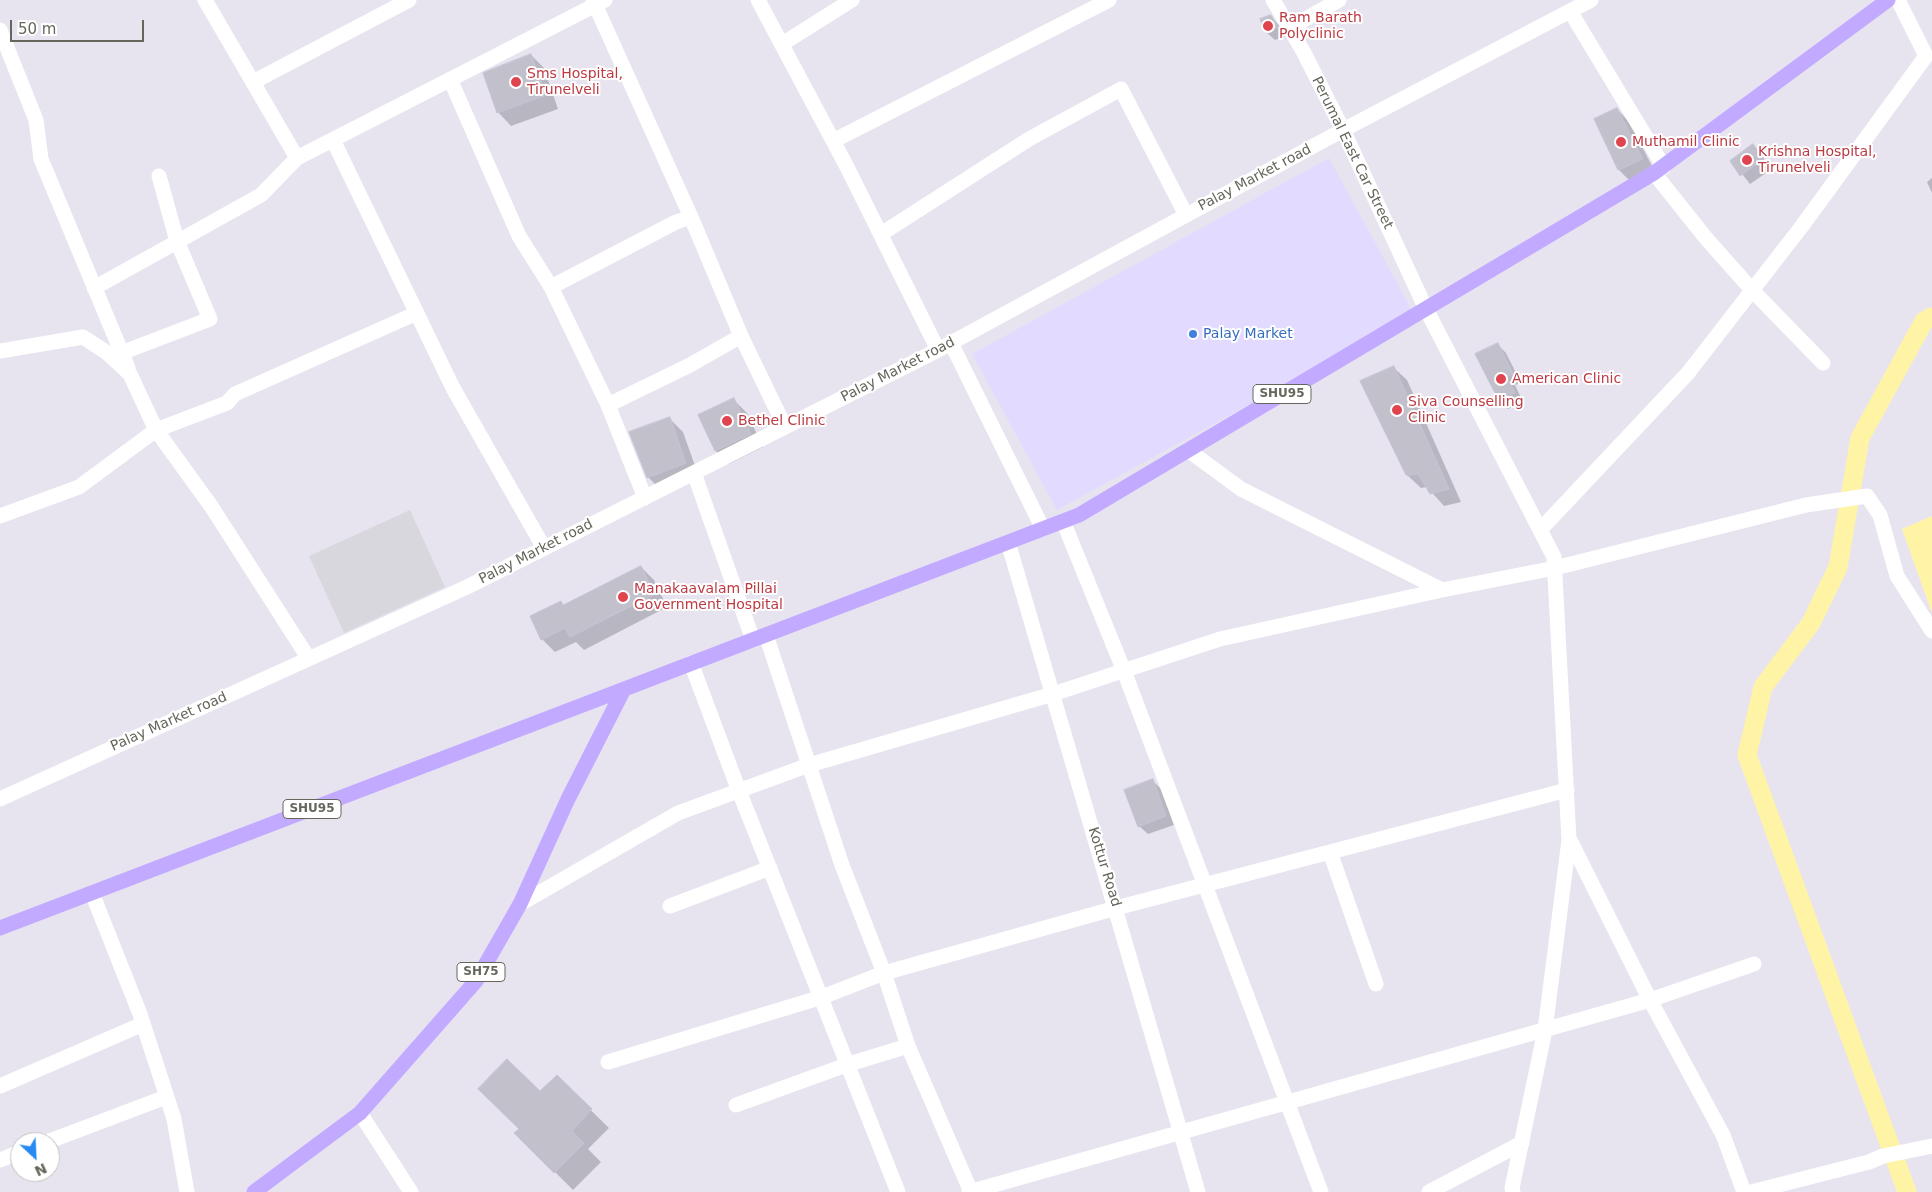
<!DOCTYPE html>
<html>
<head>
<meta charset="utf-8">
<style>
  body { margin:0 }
  #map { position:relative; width:1932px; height:1192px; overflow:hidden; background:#e7e4f0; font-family:"DejaVu Sans",sans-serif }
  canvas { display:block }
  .north { position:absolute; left:10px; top:1132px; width:50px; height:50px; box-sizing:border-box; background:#fff; border:1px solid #c2c2be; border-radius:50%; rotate:155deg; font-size:14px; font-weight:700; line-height:20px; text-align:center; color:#66665c }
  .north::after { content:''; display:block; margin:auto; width:18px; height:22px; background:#278af3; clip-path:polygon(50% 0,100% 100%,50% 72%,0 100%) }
  .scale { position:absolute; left:10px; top:20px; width:134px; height:22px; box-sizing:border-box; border:2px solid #66665c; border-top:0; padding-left:6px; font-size:15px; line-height:18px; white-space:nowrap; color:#66665c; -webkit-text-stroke:4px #fff; paint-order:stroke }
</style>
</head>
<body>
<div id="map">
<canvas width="1932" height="1192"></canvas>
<div class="north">N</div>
<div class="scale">50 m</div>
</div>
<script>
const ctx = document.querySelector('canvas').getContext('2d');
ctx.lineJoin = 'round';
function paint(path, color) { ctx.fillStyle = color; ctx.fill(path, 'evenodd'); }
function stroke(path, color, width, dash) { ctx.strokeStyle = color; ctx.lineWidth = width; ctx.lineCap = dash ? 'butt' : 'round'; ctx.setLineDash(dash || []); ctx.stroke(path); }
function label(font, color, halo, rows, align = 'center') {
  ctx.font = font + ' "DejaVu Sans",sans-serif'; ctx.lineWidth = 4; ctx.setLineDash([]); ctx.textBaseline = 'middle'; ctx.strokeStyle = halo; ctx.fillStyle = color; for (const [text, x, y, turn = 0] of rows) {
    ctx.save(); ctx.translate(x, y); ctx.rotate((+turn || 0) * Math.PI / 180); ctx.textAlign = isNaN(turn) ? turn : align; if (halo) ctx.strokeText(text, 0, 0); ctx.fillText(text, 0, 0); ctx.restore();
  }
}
const commercial = new Path2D(`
  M1329 158 1414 314 1057 510 972 354Z`);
const industrial = new Path2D(`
  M410 510 445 587 344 633 309 556Z`);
const water = new Path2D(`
  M1932 516V613L1902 529Z`);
const shadow = new Path2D(`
  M1270 16 1279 25 1286 36 1275 40 1266 32 1262 20Z
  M531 55 544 68 558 109 511 126 498 112Z
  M1617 109 1630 123 1655 172 1632 183 1619 170 1596 120Z
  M1753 146 1772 169 1750 184 1732 161Z
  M1932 178V193L1927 182Z
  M1498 345 1506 353 1521 383 1515 385 1523 402 1508 409 1500 400Z
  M1393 367 1407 380 1461 502 1444 506 1427 487 1421 488 1407 475Z
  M734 400 747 413 763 447 729 464 716 451 700 416Z
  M670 419 683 432 699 477 661 490 648 477Z
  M641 567 654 580 667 607 584 650 576 642 555 652 542 639 560 602 564 606Z
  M1152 780 1161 789 1174 825 1148 834 1139 826Z
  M557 1077 609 1128 588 1149 601 1162 573 1190 516 1133 520 1129 540 1093Z`);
const canal = new Path2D(`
  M1907 1192 1747 755 1763 687 1811 623 1838 567 1860 438 1924 321 1932 317`);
const building = new Path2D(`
  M1271 15 1278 27 1265 32 1260 19Z
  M531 54 546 95 497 113 483 73Z
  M1617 108 1643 159 1618 170 1594 119Z
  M1753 144 1764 159 1740 176 1730 161Z
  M1498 343 1513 374 1507 377 1515 393 1499 401 1475 354Z
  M1394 366 1449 489 1430 494 1418 474 1406 475 1360 381Z
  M734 398 751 434 715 451 698 415Z
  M670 417 686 463 647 478 629 432Z
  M641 566 655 594 570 637 565 628 541 640 530 616 561 601 563 605Z
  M1153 779 1166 816 1138 827 1124 790Z
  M507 1059 540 1091 557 1075 592 1109 572 1131 584 1143 554 1173 514 1133 519 1129 478 1089Z`);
const minor = new Path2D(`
  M205 0 297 158
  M593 0 691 217 676 222 551 287 608 405 690 365 741 336
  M758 0 847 167 938 350
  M1273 0 1303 51 1343 130 1426 309 1554 557 1569 840 1545 1030 1512 1188 1513 1192
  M1570 11 1664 167
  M1290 28 1339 0
  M0 30 36 120 41 159 128 368
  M782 44 852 0
  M450 79 519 236 551 287
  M253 82 409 0
  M333 140 453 388 544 548
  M833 141 1109 0
  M1654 173 1705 237 1752 290 1823 363
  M691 217 741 336 785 427
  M881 234 1029 139 1121 89 1186 215
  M94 288 261 195 297 158 605 0
  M951 343 1043 529
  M0 351 83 337 106 352 130 374 156 430 79 487 0 516
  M121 353 210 319 177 241 159 176
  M608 405 645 498
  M1188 450 1241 489 1442 590
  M694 473 753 640
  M1063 521 1124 671 1321 1192
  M1540 530 1688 373 1802 226 1926 56 1898 0
  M1008 542 1198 1192
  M766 635 842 865 884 973 908 1046 971 1192
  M309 659 211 506 156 430 227 403 235 394 417 313
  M691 663 739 791 898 1192
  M0 799 467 587 938 350 1343 130 1591 0
  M1570 840 1650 1000 1723 1135 1744 1192
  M1330 852 1376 984
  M92 893 140 1014 174 1119 187 1192
  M520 904 678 813 809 765 1053 694 1220 639 1442 590 1555 568 1806 505 1867 496 1880 515 1897 576 1932 631
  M670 906 770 868
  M608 1062 822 997 884 973 1116 908 1567 790
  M0 1086 143 1024
  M736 1105 849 1064 908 1046
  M360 1113 411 1192
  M47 1142 166 1097
  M0 1160 20 1152
  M969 1192 1650 1000 1754 964
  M1429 1192 1522 1143
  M1751 1192 1869 1162 1883 1156 1932 1146`);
const major = new Path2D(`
  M0 928 1079 515 1654 173 1888 0
  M254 1192 360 1113 476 981 520 904 568 799 624 689`);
const markers = [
  [1268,26,6,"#e0444e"],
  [516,82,6,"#e0444e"],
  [1621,142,6,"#e0444e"],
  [1747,160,6,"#e0444e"],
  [1193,334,5,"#3f7fe0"],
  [1501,379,6,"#e0444e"],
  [1397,410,6,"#e0444e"],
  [727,421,6,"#e0444e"],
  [623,597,6,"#e0444e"]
];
const shields = [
  [1282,394,58],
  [312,809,58],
  [481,972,48]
];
const shieldNames = [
  ["SHU95",1282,394],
  ["SHU95",312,809],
  ["SH75",481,972]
];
const healthNames = [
  ["Ram Barath",1279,18],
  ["Polyclinic",1279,34],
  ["Sms Hospital,",527,74],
  ["Tirunelveli",527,90],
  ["Muthamil Clinic",1632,142],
  ["Krishna Hospital,",1758,152],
  ["Tirunelveli",1758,168],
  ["American Clinic",1512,379],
  ["Siva Counselling",1408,402],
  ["Clinic",1408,418],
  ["Bethel Clinic",738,421],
  ["Manakaavalam Pillai",634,589],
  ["Government Hospital",634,605]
];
const streetNames = [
  ["Perumal East Car Street",1352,153,64],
  ["Palay Market road",1255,178,-28],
  ["Palay Market road",898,370,-27],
  ["Palay Market road",536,552,-27],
  ["Palay Market road",169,722,-24],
  ["Kottur Road",1104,867,73]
];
const shopNames = [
  ["Palay Market",1203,334]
];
paint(commercial, '#e2daff');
paint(industrial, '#d8d7de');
paint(water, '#fff4a5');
paint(shadow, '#0003');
stroke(canal, '#fff4a5', 19);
paint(building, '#c2c1cb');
stroke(building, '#c5c2d5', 1);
stroke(minor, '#fff', 15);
stroke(major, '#c1aaff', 15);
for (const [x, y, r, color] of markers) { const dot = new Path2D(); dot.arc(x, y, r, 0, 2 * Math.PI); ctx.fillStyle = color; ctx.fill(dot); stroke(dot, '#fff', 2); }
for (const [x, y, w] of shields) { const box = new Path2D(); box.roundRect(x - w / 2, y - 9.5, w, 19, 4); ctx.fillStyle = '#fff'; ctx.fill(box); stroke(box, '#66665c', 1); }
label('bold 12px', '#66665c', null, shieldNames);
label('14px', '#be3a42', '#fff', healthNames, 'left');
label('14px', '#66665c', '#fff', streetNames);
label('14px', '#366cbe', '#fff', shopNames, 'left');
</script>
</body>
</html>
